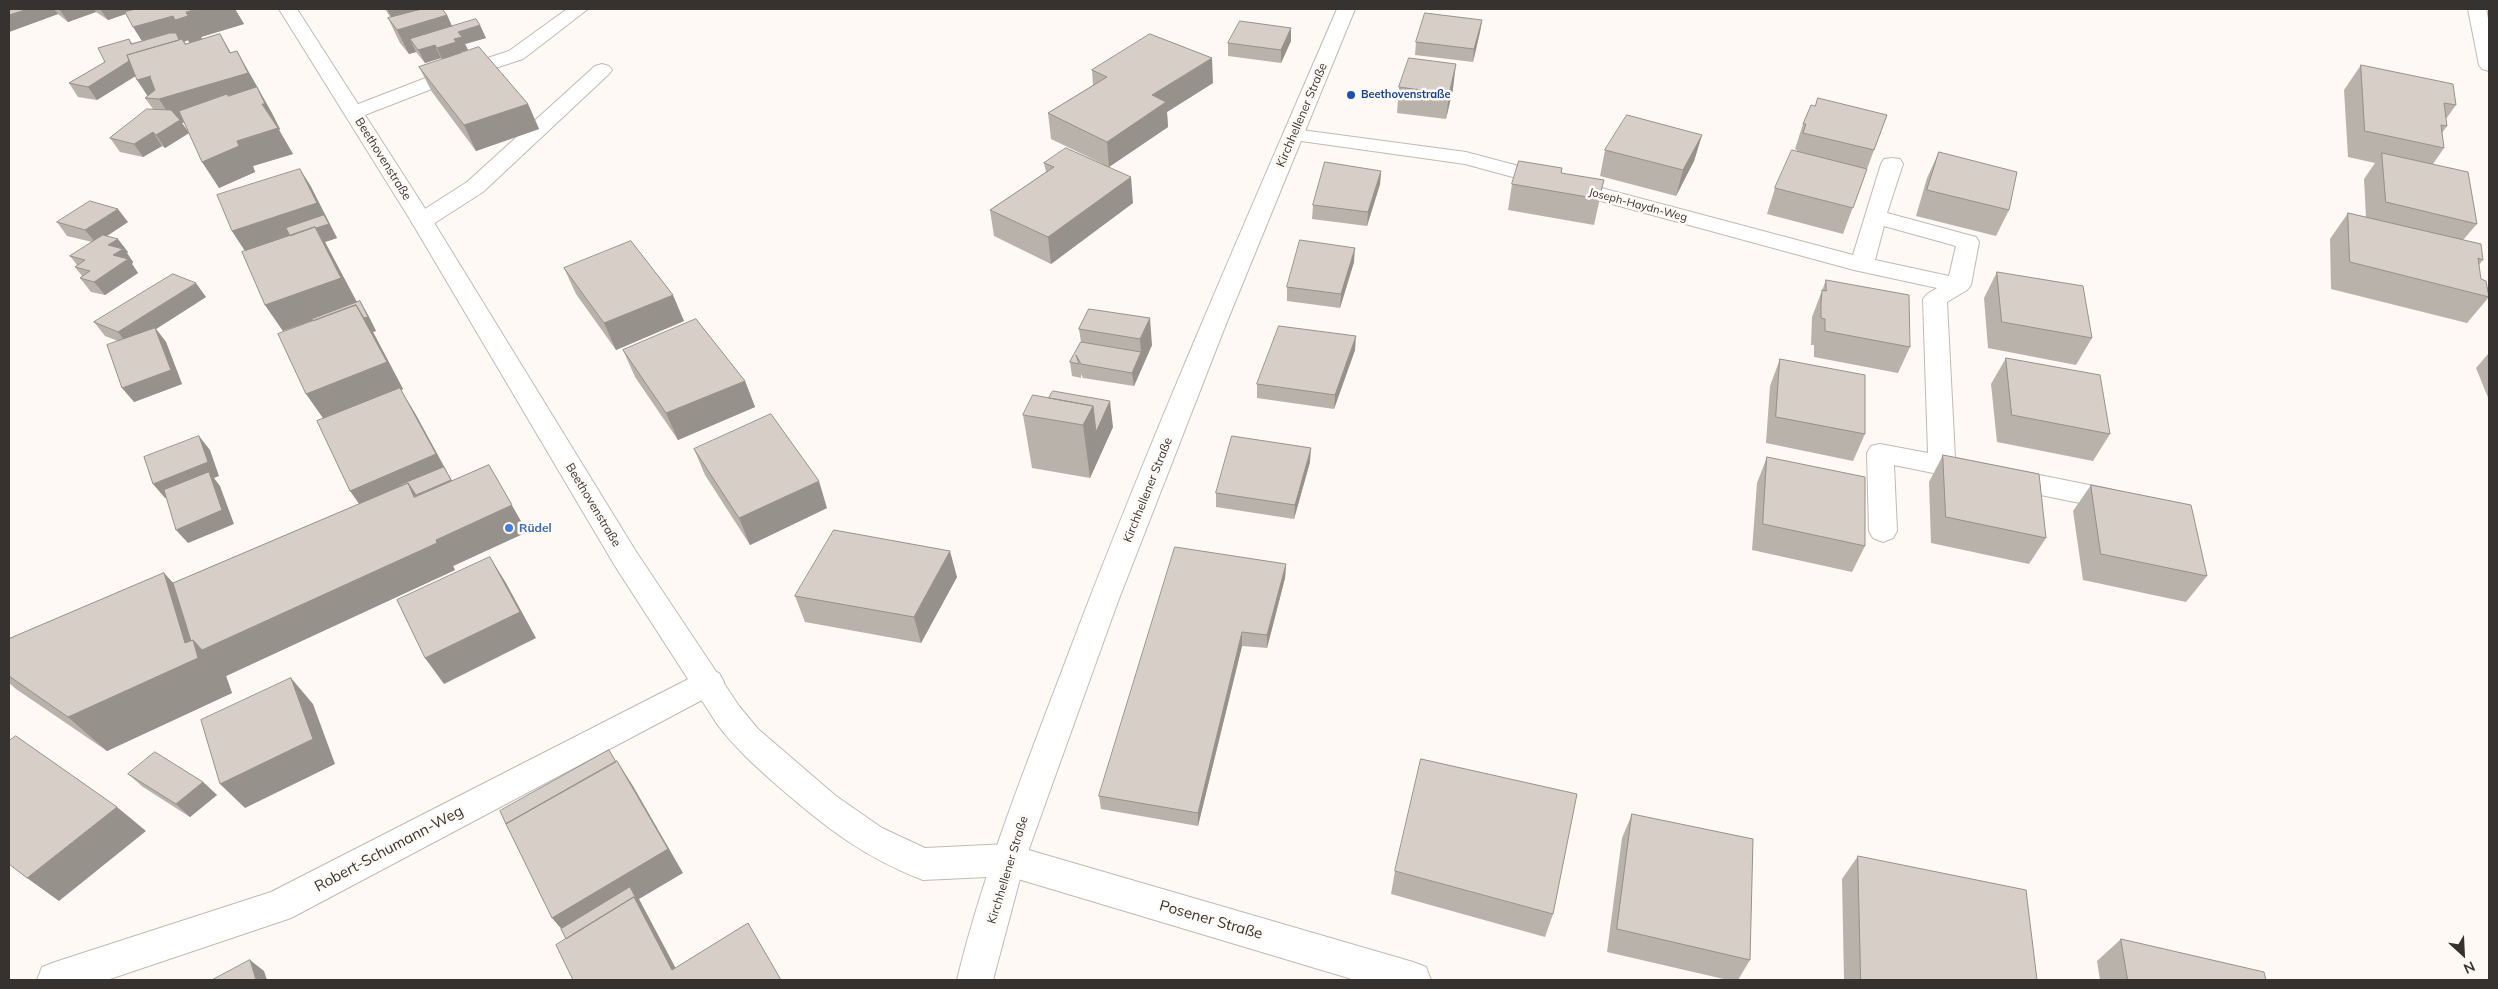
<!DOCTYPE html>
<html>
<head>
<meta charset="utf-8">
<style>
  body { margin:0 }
  #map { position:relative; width:2498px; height:989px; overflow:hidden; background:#fef9f4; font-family:Mulish,sans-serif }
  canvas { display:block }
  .frame { position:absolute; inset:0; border:10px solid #35322f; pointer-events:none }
  .north { position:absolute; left:2438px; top:929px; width:50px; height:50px; -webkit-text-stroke:4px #fef9f4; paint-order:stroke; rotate:155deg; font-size:14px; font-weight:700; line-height:20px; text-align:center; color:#35322f }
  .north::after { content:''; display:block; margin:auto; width:18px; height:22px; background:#35322f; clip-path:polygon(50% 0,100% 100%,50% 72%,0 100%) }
</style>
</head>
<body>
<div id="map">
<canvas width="2498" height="989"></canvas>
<div class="frame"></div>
<div class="north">N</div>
</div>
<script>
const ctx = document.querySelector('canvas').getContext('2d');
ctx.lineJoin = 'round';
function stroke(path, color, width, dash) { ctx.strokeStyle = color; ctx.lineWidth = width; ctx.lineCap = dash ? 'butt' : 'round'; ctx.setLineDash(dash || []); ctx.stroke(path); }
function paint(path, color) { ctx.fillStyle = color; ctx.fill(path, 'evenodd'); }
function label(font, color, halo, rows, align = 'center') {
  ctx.font = font + ' Mulish,sans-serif'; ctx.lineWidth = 5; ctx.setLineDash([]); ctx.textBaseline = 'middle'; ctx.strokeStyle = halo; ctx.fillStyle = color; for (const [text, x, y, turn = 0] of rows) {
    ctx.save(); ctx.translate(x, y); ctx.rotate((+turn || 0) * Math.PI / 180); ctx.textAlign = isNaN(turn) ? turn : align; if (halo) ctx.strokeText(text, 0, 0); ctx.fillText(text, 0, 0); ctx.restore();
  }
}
const service = new Path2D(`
  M567 9H588L523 59 437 87 362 116 355 118 348 116 345 112 348 108 423 79 509 51Z
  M602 64 609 66 612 70 609 74 483 192 430 226 422 228 414 226 411 221 414 216 467 182 595 66Z`);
const minor = new Path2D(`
  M2468 9H2486L2489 23V71L2482 69 2479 65Z
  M1294 129 1466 152 1853 255 1881 164 1884 159 1892 158 1900 159 1903 164 1887 213 1976 237 1979 242 1971 285 1967 290 1947 302 1955 458 2109 489 2119 492 2123 499 2119 506 2109 509 1894 465 1897 531 1893 538 1883 542 1873 538 1869 531 1867 453 1871 446 1880 444 1928 453 1923 299 1927 294 1937 288 1854 270 1465 164 1287 139 1284 135 1287 131ZM1884 226 1956 246 1949 276 1875 260Z
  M708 669 719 673 724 682 719 691 291 918 107 980H37L42 967 55 962 271 892Z
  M1008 844 1413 962 1426 967 1431 980H1355L1008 876 996 871 991 860 996 849Z`);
const tertiary = new Path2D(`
  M279 9H297L433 221 635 550 739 706 758 729 836 796 882 828 925 848 1008 844 1020 849 1025 860 1020 871 1008 876 923 880C865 858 825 827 779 787 756 767 735 748 717 724L615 566 411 221Z`);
const secondary = new Path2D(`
  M1337 9H1355L1226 324 1117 604 1025 860 993 980H957C983 873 1024 771 1063 668 1147 445 1243 227 1337 9Z`);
const wall = new Path2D(`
  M9 9H235L244 24 201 37 202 39 220 34 231 53 251 76 280 129 279 130 293 154 253 166 255 172 219 188 184 122 182 123 189 133 165 148 162 146 143 157 120 152 110 138 153 109 145 98 148 96 136 76 97 100 78 97 69 83 105 62 129 39 132 43 142 41 126 14 108 20 96 12 68 22 58 14 9 32ZM188 40 189 43H186L184 42Z
  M385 9H442L447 15 452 26 486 38 465 44 468 50 461 52 462 53 528 104 539 129 476 151 432 92 419 67 442 60 441 58 425 63 416 52 409 54 400 43 388 18H391Z
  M1482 20 1480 32 1473 62 1415 55 1416 42Z
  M1291 28V41L1281 63 1228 56V43Z
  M2361 65 2456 105 2446 119 2447 126 2442 133 2444 148 2433 164 2477 224 2463 240 2483 260 2479 265 2481 279 2489 297 2467 323 2331 289 2330 239 2348 213 2366 217 2364 179 2375 163 2348 157 2344 90Z
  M1092 70 1213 83 1167 112 1168 127 1109 167 1133 203 1051 264 994 236 990 210 1046 172 1044 163 1103 164 1051 139 1048 113 1093 85Z
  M1399 87 1453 89 1446 119 1397 113Z
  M1887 115 1867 169 1843 234 1767 214 1775 188 1797 151V150L1795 149 1803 124Z
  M1702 135 1694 161 1676 196 1600 176 1605 150Z
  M1939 152 2009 210 1996 236 1916 216 1927 178Z
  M1381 171 1380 184 1367 226 1312 219 1313 205Z
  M1561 173 1604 180 1594 225 1508 210 1512 184Z
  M310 185 337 238 325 242 356 302 360 301 368 315 376 331 373 332 403 389 401 390 416 415 452 481 489 465 527 532 453 566 455 570 226 676 232 693 107 751 16 689 9 683V639L164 573 173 583 359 504 323 419 313 321H312L283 331 265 305 245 251 232 231Z
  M57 222H128L107 236 128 252 127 253 133 262 132 264 138 273 105 295 91 292 80 278 82 276 75 267 77 265 70 256 92 242 67 236Z
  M1354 262 1340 308 1287 301V287Z
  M564 268 684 321 616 350 576 294Z
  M1997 272 2092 338 2076 365 1988 348 1984 298Z
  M1826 280 1910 347 1898 373 1814 357V345H1811L1812 317Z
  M206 297 156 329 166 342 182 384 134 402 118 341 105 336 94 322Z
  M1089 309 1152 345 1134 386 1083 378 1081 374V378L1072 376 1070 362 1081 342 1079 329Z
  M623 350 745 381 755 407 678 440 635 377Z
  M1355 350 1334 409 1257 398V384Z
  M2488 354H2489V400L2476 368Z
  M2006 358 2110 434 2093 461 1997 442 1991 384Z
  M1780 359 1865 434 1853 461 1766 443 1770 386Z
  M1023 415 1113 427 1090 478 1032 468Z
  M694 449 827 508 750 545 705 475Z
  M1943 455 2046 538 2029 564 1931 543 1929 482Z
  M1767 457 1865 546 1852 572 1752 550 1757 483Z
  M1310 462 1294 519 1216 507V493Z
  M2091 485 2207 576 2186 602 2083 580 2073 511Z
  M1286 564 1285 578 1267 648 1242 646 1198 826 1101 809 1099 796Z
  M957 577 921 643 805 622 795 596Z
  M128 774 203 782 217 795 190 817 143 787Z
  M1632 814 1750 960 1738 980H1728L1607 952 1622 838Z
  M1858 856 2037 980H1844L1842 879Z
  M1395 871 1553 914 1545 937 1391 894Z
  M2121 939 2266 980H2100L2097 961Z`);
const shadedWall = new Path2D(`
  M28 9H54L58 14 9 32V15Z
  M62 9H94L96 12 68 22 60 10Z
  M100 9H140L108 20Z
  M198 9H235L244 24 201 37 203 40 190 44 188 40 184 42 193 55 230 53 220 34 234 59 237 51 272 113 280 129 279 130 293 154 253 166 255 172 219 188 202 162 237 141 262 104V98L182 123 189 133 165 148 156 135 175 123 159 99 149 98 137 80 140 73 97 100 88 87 132 59 149 52 133 27Z
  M387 9H431L393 20Z
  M447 15 457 38 458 32 480 25 486 38 465 44 468 50 461 52 462 55 443 61 437 48 435 46 441 58 425 63 419 51 410 39 416 52 409 54 397 30Z
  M1482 20 1480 32 1473 62 1474 49Z
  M1291 28V41L1281 63V50Z
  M1212 58 1213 83 1167 112 1168 127 1109 167 1107 142 1152 95Z
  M1456 64 1453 89 1446 119 1449 94Z
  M528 104 539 129 476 151 464 125Z
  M153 132 162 146 143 157 134 144Z
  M1702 135 1694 161 1676 196 1683 170Z
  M300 169 307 181 302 172 310 185 337 238 325 242 358 304 283 331 265 305 249 257 232 231Z
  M1381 171 1380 184 1367 226 1368 212Z
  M1131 177 1133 203 1051 264 1048 237Z
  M118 209 128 222 96 243 85 230Z
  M118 239 128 252 127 253 133 262 132 264 138 273 105 295 94 282 113 255 108 245Z
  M1355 248 1354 262 1340 308 1341 294Z
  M196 283 206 297 156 329 166 342 182 384 134 402 122 388 129 346 118 332Z
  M673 295 684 321 616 350 604 323Z
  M360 301 368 315 376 331 373 332 403 389 401 390 416 415 459 494 369 518 350 491 325 421 306 394 356 305Z
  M1150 318 1152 345 1134 386 1132 373 1141 352 1140 339Z
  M1356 336 1355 350 1334 409 1335 395Z
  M745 381 755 407 678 440 666 413Z
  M1110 401 1113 427 1090 478 1083 425 1093 406Z
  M199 436 210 450 219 476 214 478 220 486 234 524 188 543 176 530 211 479 165 498 153 484Z
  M1311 448 1310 462 1294 519 1295 505Z
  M489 465 527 532 453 566 455 570 226 676 232 693 107 751 68 717 164 573 197 609 436 540Z
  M819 481 827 508 750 545 739 518Z
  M950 551 957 577 921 643 914 617Z
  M490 557 506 583 536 638 444 684 425 658Z
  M1286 564 1285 578 1267 648V635Z
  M1242 632V646L1198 826V813Z
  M291 678 313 704 335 764 245 808 220 784Z
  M617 761 633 786 683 873 639 899 682 980 571 940 552 918Z
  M203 782 217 795 190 817 176 804Z
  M117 807 146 831 59 901 27 878Z
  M250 960 264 971 267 980H256Z`);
const building = new Path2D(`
  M9 9H28L9 15Z
  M136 9H198L186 12 188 16 175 20 173 16 133 27 125 12Z
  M422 9H442L447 15 397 30 388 18Z
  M1425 13 1482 20 1474 49 1416 42Z
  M476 19 480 25 458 32 462 37 454 39 456 42 437 48 435 45 418 50 410 39Z
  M1240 21 1291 28 1281 50 1228 43Z
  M170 33H176L179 40 127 55 129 61 88 87 69 83 105 62 98 48 129 39 131 44Z
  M220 34 230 53 237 51 248 73 159 99 145 98 155 90 150 77 151 76 137 80 127 55 182 39 185 44Z
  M1150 34 1212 58 1152 95 1166 102 1107 142 1048 113 1107 77 1092 70Z
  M479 47 528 104 464 125 419 67Z
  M1409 58 1456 64 1449 94 1399 87Z
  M2361 65 2453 84 2456 105 2444 103 2447 126 2441 125 2444 148 2365 131Z
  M257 87 265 104H262L278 128 237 141 239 146 202 162 179 111 227 94 228 96Z
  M1818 98 1887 115 1874 150 1803 133 1806 124H1803L1811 105 1815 106Z
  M147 109 171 110 180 120 156 135 153 132 134 144 110 138Z
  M1627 115 1702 135 1683 170 1605 150Z
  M1066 148 1131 177 1048 237 990 210 1054 167 1044 163Z
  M1792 150 1867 169 1853 208 1775 188Z
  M1939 152 2017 172 2009 210 1927 190Z
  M2382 153 2468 172 2477 224 2386 202Z
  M1519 161 1562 168 1561 173 1604 180 1599 199 1512 184Z
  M1325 162 1381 171 1368 212 1313 205Z
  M300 169 317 203 232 231 217 195Z
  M90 201 118 209 85 230 57 222Z
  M2348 213 2481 244 2483 260 2478 258 2481 279 2486 281 2489 297 2350 262Z
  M324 215 329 224 316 228 315 227 290 236 286 228Z
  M315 227 341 278 265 305 242 252Z
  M103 235 118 239 108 245 123 249 113 255 128 259 94 282 80 278 90 271 75 267 85 260 70 256Z
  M1300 240 1355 248 1341 294 1287 287Z
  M631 241 673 295 604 323 564 268Z
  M1997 272 2083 286 2092 338 2002 322Z
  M173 274 196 283 118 332 94 322Z
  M1826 280 1909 295 1910 347 1825 331V319L1821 318V304L1822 290 1826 291Z
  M360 301 368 317 364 318 356 305 313 321 312 319Z
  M356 305 387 362 306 394 278 334Z
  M1089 309 1150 318 1140 339 1079 329Z
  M696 319 745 381 666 413 623 350Z
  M1279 326 1356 336 1335 395 1257 384Z
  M155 328 171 370 122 388 107 345Z
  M1081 342 1141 352 1132 373 1081 364 1076 355 1079 364 1070 362Z
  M2006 358 2100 375 2110 434 2012 415Z
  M1780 359 1865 375V434L1776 417Z
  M400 388 436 454 350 491 317 421Z
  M1053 391 1110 401 1096 432 1093 406 1049 398Z
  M1033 395 1093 406 1083 425 1023 415Z
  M771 414 819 481 739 518 694 449Z
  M199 436 208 462 153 484 144 457Z
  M1232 436 1311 448 1295 505 1216 493Z
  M1943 455 2039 474 2046 538 1946 517Z
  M1767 457 1865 477V546L1763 524Z
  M489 465 512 505 436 540 437 543 202 650 193 640 191 641 173 583 408 483 414 497Z
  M444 467 451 480 416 495 408 483 401 486 400 485Z
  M209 472 222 510 176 530 164 490Z
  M2091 485 2191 505 2207 576 2101 554Z
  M834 530 950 551 914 617 795 596Z
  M1175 547 1286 564 1267 635 1242 632 1198 813 1099 796Z
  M490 557 520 612 425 658 397 600Z
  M164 573 185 643 193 640 198 658 68 717 9 676V639Z
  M291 678 313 739 220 784 201 720Z
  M16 736 117 807 27 878 9 864V741Z
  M609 750 616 762 506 824 500 811Z
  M155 752 203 782 176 804 128 774Z
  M1421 759 1577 794 1553 914 1395 871Z
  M617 761 668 849 552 918 506 824Z
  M1632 814 1753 839 1750 960 1617 929Z
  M1858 856 2026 890 2037 980H1861Z
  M630 887 641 908 634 897 566 939 561 929Z
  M634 897 672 970 748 923 781 980H573L556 945Z
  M2121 939 2264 972 2266 980H2128Z
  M250 960 256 980H212Z`);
const markers = [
  [1351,95,5,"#1a4fb4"],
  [509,528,5,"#3f7fe0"]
];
const farTransitnames = [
  ["Beethovenstraße",1361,95]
];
const farStreetnames = [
  ["Joseph-Haydn-Weg",1638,205,15]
];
const streetNames = [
  ["Kirchhellener Straße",1302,115,-67],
  ["Beethovenstraße",383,159,58],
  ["Kirchhellener Straße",1148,490,-68],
  ["Beethovenstraße",593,505,59],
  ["Kirchhellener Straße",1008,870,-73]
];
const shopNames = [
  ["Rüdel",519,528]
];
const nearStreetnames = [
  ["Robert-Schumann-Weg",389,849,-28],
  ["Posener Straße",1211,920,16]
];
stroke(service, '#c2bab2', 2);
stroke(minor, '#c2bab2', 2);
stroke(tertiary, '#c2bab2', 2);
stroke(secondary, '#c2bab2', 2);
paint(service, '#fff');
paint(minor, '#fff');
paint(tertiary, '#fff');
paint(secondary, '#fff');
paint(wall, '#b9b2ab');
paint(shadedWall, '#96918b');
paint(building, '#d7cfc7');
stroke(building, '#96918b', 1);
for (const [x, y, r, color] of markers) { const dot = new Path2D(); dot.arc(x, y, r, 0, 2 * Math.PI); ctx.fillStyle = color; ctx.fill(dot); stroke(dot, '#fef9f4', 2); }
label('bold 11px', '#164399', '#fef9f4', farTransitnames, 'left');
label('11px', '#35322f', '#fef9f4', farStreetnames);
label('12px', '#35322f', '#fef9f4', streetNames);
label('bold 12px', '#366cbe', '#fef9f4', shopNames, 'left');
label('15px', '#35322f', '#fef9f4', nearStreetnames);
</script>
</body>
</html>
